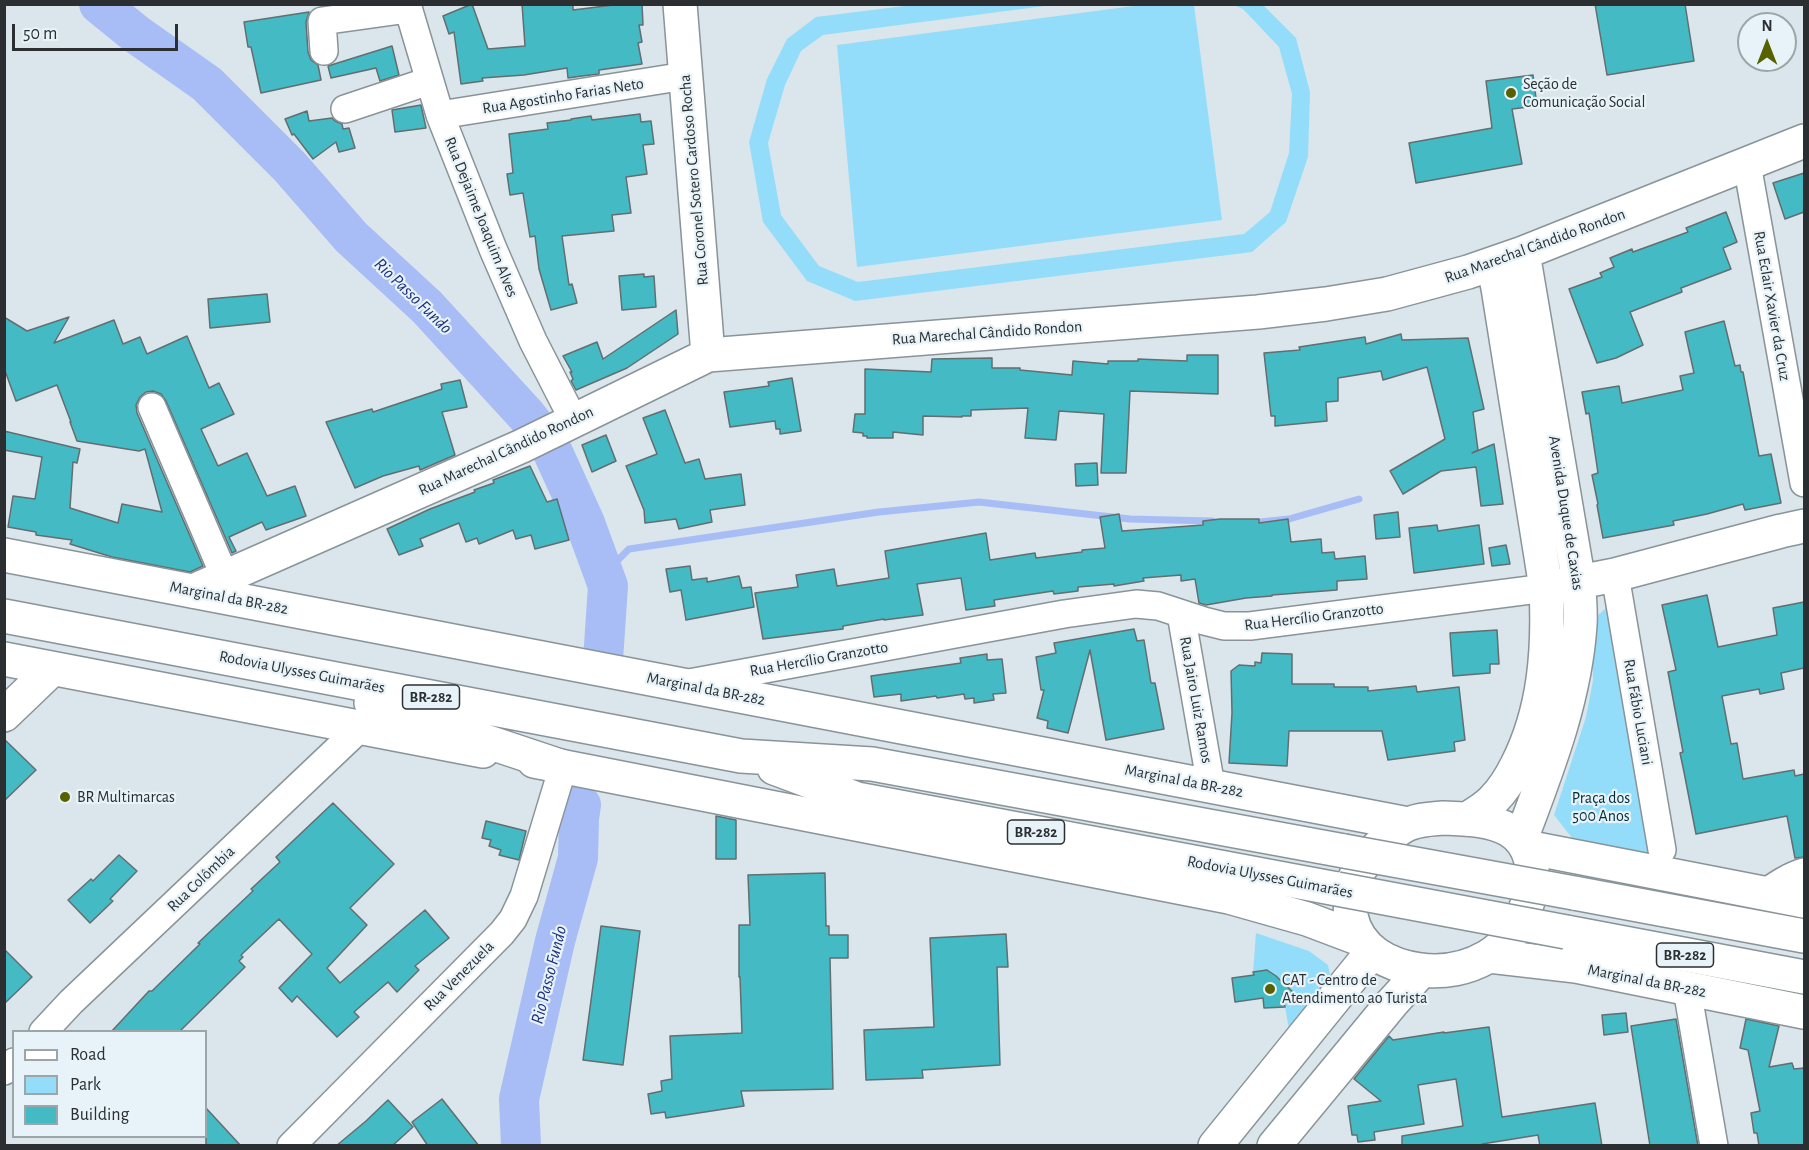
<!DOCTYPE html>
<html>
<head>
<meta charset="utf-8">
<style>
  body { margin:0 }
  #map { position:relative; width:1809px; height:1150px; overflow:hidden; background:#dae6eb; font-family:"Alegreya Sans",sans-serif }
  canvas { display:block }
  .frame { position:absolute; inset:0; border:6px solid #2b2f31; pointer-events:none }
  .legend { position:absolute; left:12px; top:1030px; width:195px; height:108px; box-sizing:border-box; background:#e7f3f8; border:2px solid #9ca5a8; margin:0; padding:8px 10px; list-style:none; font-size:18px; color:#2b2f31 }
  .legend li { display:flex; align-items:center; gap:12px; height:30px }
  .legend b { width:30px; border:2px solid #9ca5a8 }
  .north { position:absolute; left:1737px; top:12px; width:60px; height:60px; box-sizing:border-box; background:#e7f3f8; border:2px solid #9ca5a8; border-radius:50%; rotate:0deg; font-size:16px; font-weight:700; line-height:24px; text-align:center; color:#2b2f31 }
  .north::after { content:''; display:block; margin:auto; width:21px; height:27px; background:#586100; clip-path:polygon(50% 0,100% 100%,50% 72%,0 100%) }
  .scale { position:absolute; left:12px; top:24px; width:166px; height:27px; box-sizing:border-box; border:3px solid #2b2f31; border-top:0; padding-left:8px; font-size:18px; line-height:21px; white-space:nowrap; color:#2b2f31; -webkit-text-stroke:4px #e7f3f8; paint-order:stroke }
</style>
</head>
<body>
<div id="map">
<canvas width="1809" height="1150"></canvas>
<div class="frame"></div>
<ul class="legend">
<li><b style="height:8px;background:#fff"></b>Road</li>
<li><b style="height:16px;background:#94ddfa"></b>Park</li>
<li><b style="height:16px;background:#43bac4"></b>Building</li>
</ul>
<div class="north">N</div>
<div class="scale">50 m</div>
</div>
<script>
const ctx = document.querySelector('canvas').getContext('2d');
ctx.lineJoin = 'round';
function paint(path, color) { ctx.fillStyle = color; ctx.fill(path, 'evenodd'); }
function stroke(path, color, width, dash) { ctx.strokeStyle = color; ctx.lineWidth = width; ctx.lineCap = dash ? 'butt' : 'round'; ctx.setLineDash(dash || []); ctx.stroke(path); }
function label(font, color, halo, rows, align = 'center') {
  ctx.font = font + ' "Alegreya Sans",sans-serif'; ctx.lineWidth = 4.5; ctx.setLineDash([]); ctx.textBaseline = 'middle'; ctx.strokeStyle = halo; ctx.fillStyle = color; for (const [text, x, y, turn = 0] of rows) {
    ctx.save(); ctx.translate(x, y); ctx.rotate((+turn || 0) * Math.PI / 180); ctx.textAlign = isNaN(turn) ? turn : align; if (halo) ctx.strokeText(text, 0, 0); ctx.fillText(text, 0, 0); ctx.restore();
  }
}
const green = new Path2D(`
  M912 5H1052L823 35 801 51 785 85 768 143 781 215 819 266 858 282 1244 234 1270 212 1289 153 1292 94 1279 47 1243 9 1233 5H1263L1296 38 1310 92 1308 157 1286 222 1252 252 855 301 807 281 763 222 749 142 767 79 787 39 816 17Z
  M1141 5H1194L1222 220 857 267 837 45Z
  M1608 606 1650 857 1576 843 1554 815 1586 717 1593 680 1592 621Z
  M1256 933 1309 951 1328 965 1332 984 1290 1035 1285 1007 1284 983C1273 972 1269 970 1253 972Z`);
const stream = new Path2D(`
  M1250 523 1289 519 1359 499
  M608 586 616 562 629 549 879 512 979 502 1130 519 1212 521`);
const river = new Path2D(`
  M99 4 136 34 207 84 290 167 351 237 427 307 526 415 550 446 585 523 608 586 603 660
  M521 1146 519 1099 555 941 578 858 579 818 581 805`);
const building = new Path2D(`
  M472 4 488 49 525 46 522 4H573V10L621 4H642L643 25H639L642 42 638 43 642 64 599 70V74L582 76 568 78 567 68 524 75 482 78 483 81 461 84 454 32 449 34 443 16Z
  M1595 4H1685L1694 61 1607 75Z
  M309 12 306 22 308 52 311 60 318 65 321 80 261 93 251 47H248L244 22Z
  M392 46 399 75 380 81 376 68 331 78 328 66Z
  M1533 75 1537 106 1512 109 1522 164 1416 183 1409 143 1492 128 1486 81Z
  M421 105 426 128 395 132 392 110Z
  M307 111 309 121 332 118 335 121 342 124 343 129 349 128 355 148 339 152 336 142 313 159 294 134 292 135 285 119Z
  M640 114 641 122 651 121 654 144 643 145 647 174 626 177 631 213 612 215 614 231 562 236 569 285 572 284 577 303 551 310 539 269 535 236 530 237 523 193 510 195 507 174 513 173 509 134 548 129 547 123 571 120V119L591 116 592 120Z
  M1804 173V212L1785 219 1773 183Z
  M1726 212 1737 242 1723 248 1731 269 1681 288 1682 292 1630 312 1643 345 1616 358 1597 363 1569 289 1602 277 1600 273 1614 267 1610 258 1632 249 1633 252 1688 232 1686 228Z
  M644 274V277L654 276 656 307 622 310 619 276Z
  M267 294 270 322 210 328 208 299Z
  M676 310 678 334 627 368 576 390 571 381 573 379 570 372H572L563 356 597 342 603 359Z
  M4 317 27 331 69 317 54 343 114 320 123 344 140 337 147 354 187 336 209 388 219 383 234 414 201 429 218 466 247 453 267 496 295 486 306 516 266 530 262 522 229 537 236 551 232 553 166 401 161 394 153 391 146 392 140 397 136 405 137 413 203 566 190 572 112 557 70 544 72 540 36 535V532L8 527 13 496 35 499 42 457 4 450V431L80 449 77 463 73 462 70 508 118 523 122 504 162 512 145 449 139 451 77 441 70 422H71L57 385 16 401 4 368Z
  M1724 321 1735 366 1740 365 1741 372H1743L1759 456 1771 454 1781 503 1745 510 1743 504 1707 514 1673 521 1674 525 1603 538 1597 505 1598 504 1592 475 1598 473 1589 413 1586 414 1582 392 1619 386 1622 403 1683 390 1680 376 1694 373 1685 332Z
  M1401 334 1402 340 1468 338 1484 409 1473 412 1478 450 1472 453 1494 444 1503 504 1481 506 1476 467 1441 471 1403 494 1390 471 1445 439 1427 367 1383 380 1381 371 1338 378V401L1326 402 1327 421 1275 426V416H1271L1264 353 1300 350 1299 347 1365 337 1366 344Z
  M1187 355H1218V394L1130 391 1126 473H1101L1104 414 1059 411 1056 440 1025 438 1028 408 971 410V416H962V417L923 416V435L893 432V438H867V436H863V433L853 432 855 414H865V369L931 372 932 359 992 358V368H1020V370L1072 375 1073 361 1108 364V361H1138V359L1187 361Z
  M792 378 801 431 780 434V429H776L775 421 730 427 724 392 769 386 768 382Z
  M460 380 467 407 442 412 455 455 420 470 419 466 383 476 355 488 326 422 372 409 373 412 442 389 441 384Z
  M665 410 685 463 699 459 705 479 741 474 745 505 710 510 712 522 679 529 676 519 645 523 644 510 626 466 657 454 643 418Z
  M606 435 616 461 592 472 582 445Z
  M1097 463 1098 485 1076 486 1075 464Z
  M530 466 547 502 557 499 569 540 535 549 531 535 516 539 513 530 479 544 477 538 466 542 459 523 420 539 423 546 399 555 387 529 430 509 475 492 474 490 494 483 493 480Z
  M1398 512 1400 537 1376 539 1374 515Z
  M1119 514 1122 531 1203 525V521L1220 519H1259V523L1288 519 1291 542 1321 539 1322 553 1334 552 1335 559 1365 556 1367 579 1337 581V590L1272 595V596L1246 598 1206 605 1199 603 1195 579 1181 581V575L1143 578 1144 581 1114 586V584L1078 587V591L1054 594 1053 591 994 600 995 606 966 610 961 578 917 584 923 615 884 620V619L843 626V629L763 639 755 593 798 587 796 575 834 569 837 586 889 578 885 551 986 533 990 560 1035 553 1036 558 1082 552V550L1105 548 1100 517Z
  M1437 525 1438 531 1479 525 1484 564 1414 573 1409 528Z
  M1506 545 1510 564 1492 566 1489 548Z
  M690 566 692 580 707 578V582L739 576 742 588 751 587 754 607 686 620 681 590 670 592 666 569Z
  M1707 595 1718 647 1777 635 1773 608 1804 602V668L1781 673 1784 689 1760 694 1759 689 1722 696 1731 744 1737 743 1743 779 1794 770 1795 776 1804 774V857L1795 858 1787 816 1696 834 1684 772 1680 753 1683 752 1668 672 1676 670 1662 605Z
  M1134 629 1137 641 1144 640 1151 683H1155L1164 729 1106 740 1090 650 1068 733 1047 728 1048 721 1037 718 1044 690H1041L1036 657 1056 653 1054 643Z
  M1497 630 1499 664H1490V673L1453 676 1450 633Z
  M1262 653 1292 654V684H1334V687H1368V691L1416 686 1417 692 1459 687 1465 740 1454 742 1455 751 1388 760 1382 731H1289L1287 766 1229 763 1232 713 1231 671 1239 665 1255 666V662L1261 663Z
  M987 654V660L1002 659 1006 693 993 694 994 700 974 703V698L965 699 964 694 937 698 936 696 901 701V694L874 697 871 676 961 663 960 658Z
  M4 739 36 770 4 801Z
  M333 803 394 864 350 908 367 925 327 968 340 983 425 910 449 938 415 966 419 970 397 992 388 982 354 1012 359 1017 337 1037 297 996 292 1002 279 988 312 954 279 919 241 955 243 957 239 961 245 967 179 1032H111L149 991H152L200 944 198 943 253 891 251 889 280 862 276 857Z
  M716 816 736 820V859H716Z
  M486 821 526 831 519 860 499 855 501 850 489 846 491 840 482 838Z
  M119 855 137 871 110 899 113 901 90 923 68 900 91 879 93 881Z
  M825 873 826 926H829V935H848V958H830L833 1089 741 1091 744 1106 666 1118 665 1112 651 1114 648 1094 662 1091 661 1081 672 1079 670 1036 742 1033 740 977H739V925H750L748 875Z
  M601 926 640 931 623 1065 583 1060Z
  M1006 934 1008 967H997L1000 1065 922 1070 923 1078 866 1080 864 1030 934 1027 930 938Z
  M4 949 32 977 4 1004Z
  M1267 970 1276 976 1295 994H1283L1285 1007 1264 1008 1263 998 1235 1002 1232 978 1254 975 1253 972Z
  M1626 1013 1628 1032 1604 1035 1602 1015Z
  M1676 1019 1698 1146H1650L1631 1026Z
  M1746 1019 1779 1026 1769 1067 1792 1063 1794 1069 1804 1068V1146H1759L1757 1133H1754L1751 1113 1760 1111 1748 1050 1740 1048Z
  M1489 1027 1502 1117 1595 1103 1602 1146H1540L1538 1135 1482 1144V1146H1402V1136L1463 1126 1456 1079 1418 1085 1424 1124 1374 1132 1375 1140 1358 1142 1357 1135H1352L1348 1106 1381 1101 1354 1079 1389 1036 1393 1040 1444 1032V1033Z
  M442 1099 479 1146H428L412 1122Z
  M388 1100 413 1127 392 1146H336L366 1121Z
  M206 1108 241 1146H206Z`);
const street = new Path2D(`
  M407 4 440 115 493 249 533 341 574 421
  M324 51 322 21 408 9
  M345 109 429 81
  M440 115 685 76
  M1747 164 1804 483
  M152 407 225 577
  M1615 575 1662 850
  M1181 614 1211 786
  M689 683 1064 614 1136 604 1158 606 1204 621 1224 626H1250L1546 588
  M1765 893C1778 884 1790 876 1804 872
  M1687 989 1714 1146
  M43 1032 71 1002 360 728
  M4 1071 14 1062
  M291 1146 502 933 513 919 524 896 563 767`);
const secondary = new Path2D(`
  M680 4 708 355
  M1559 586 1615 575 1781 531 1804 526
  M193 591 522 446 708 355 1258 312 1326 304 1387 294 1468 272 1523 253 1804 141
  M4 715 52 669
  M1468 819C1476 813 1487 807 1494 799 1503 790 1511 777 1517 765 1545 710 1549 649 1546 588L1498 288 1493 264
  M1521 839C1547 770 1575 700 1580 625 1581 611 1579 597 1579 583L1523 253`);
const primary = new Path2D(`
  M4 555 1408 824
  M4 659 483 751
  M534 761 1229 897 1307 919 1360 939
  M1443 818C1464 819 1490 819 1509 830 1555 858 1525 936 1487 957 1468 968 1444 973 1421 970 1389 966 1358 950 1351 916 1349 911 1351 903 1352 898 1353 892 1353 885 1354 880 1358 869 1368 859 1375 850 1385 840 1398 827 1411 823 1422 819 1432 819 1443 818Z
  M1526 847 1804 901
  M1489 956 1576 966 1804 1012
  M1215 1146 1372 952
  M1274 1146 1392 1003 1422 970`);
const highway = new Path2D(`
  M4 616 741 756 872 764 1344 851
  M371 703 563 767
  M774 768 857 799 1337 889
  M1574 893 1804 936
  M1566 932 1804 977`);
const highwayBridge = new Path2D(`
  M1344 851 1574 893
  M1337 889 1566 932`);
const markers = [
  [1511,93,6,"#586100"],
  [65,797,6,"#586100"],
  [1270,989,6,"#586100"]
];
const shields = [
  [431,697,57],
  [1036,832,57],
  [1685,955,57]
];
const shieldNames = [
  ["BR-282",431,697],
  ["BR-282",1036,832],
  ["BR-282",1685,955]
];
const poiNames = [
  ["Seção de",1523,84],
  ["Comunicação Social",1523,102],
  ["BR Multimarcas",77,797],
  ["CAT - Centro de",1282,980],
  ["Atendimento ao Turista",1282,998]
];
const streetNames = [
  ["Rua Agostinho Farias Neto",563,96,-9],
  ["Rua Coronel Sotero Cardoso Rocha",694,180,-95],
  ["Rua Dejaime Joaquim Alves",481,217,68],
  ["Rua Marechal Cândido Rondon",1535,246,-20],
  ["Rua Eclair Xavier da Cruz",1772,306,80],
  ["Rua Marechal Cândido Rondon",987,333,-4],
  ["Rua Marechal Cândido Rondon",506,451,-25],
  ["Avenida Duque de Caxias",1566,513,81],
  ["Marginal da BR-282",229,598,11],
  ["Rua Hercílio Granzotto",1314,617,-7],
  ["Rua Hercílio Granzotto",819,659,-10],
  ["Rodovia Ulysses Guimarães",302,672,11],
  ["Marginal da BR-282",706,689,11],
  ["Rua Jairo Luiz Ramos",1196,700,80],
  ["Rua Fábio Luciani",1638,712,80],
  ["Marginal da BR-282",1184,781,11],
  ["Rodovia Ulysses Guimarães",1270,877,11],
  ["Rua Colômbia",201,879,-44],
  ["Rua Venezuela",459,976,-45],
  ["Marginal da BR-282",1647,981,11]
];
const parkNames = [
  ["Praça dos",1601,798],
  ["500 Anos",1601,816]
];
const waterNames = [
  ["Rio Passo Fundo",413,296,44],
  ["Rio Passo Fundo",549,975,-76]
];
paint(green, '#94ddfa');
stroke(stream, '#a8bdf6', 7);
stroke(river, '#a8bdf6', 40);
paint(building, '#43bac4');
stroke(building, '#626e70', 1.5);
stroke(street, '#899499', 30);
stroke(secondary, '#899499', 36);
stroke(primary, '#899499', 36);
stroke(highway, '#899499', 36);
stroke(street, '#fff', 27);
stroke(secondary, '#fff', 33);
stroke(primary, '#fff', 33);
stroke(highway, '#fff', 33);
stroke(highwayBridge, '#899499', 36, []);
stroke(highwayBridge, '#fff', 33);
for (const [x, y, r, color] of markers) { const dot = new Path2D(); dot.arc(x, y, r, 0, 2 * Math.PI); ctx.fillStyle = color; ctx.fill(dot); stroke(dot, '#e7f3f8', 2); }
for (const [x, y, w] of shields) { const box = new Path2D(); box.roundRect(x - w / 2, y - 12, w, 24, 4.5); ctx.fillStyle = '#e7f3f8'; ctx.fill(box); stroke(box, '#2b2f31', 1.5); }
label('bold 15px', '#2b2f31', null, shieldNames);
label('16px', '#2b2f31', '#e7f3f8', poiNames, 'left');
label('16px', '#2b2f31', '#e7f3f8', streetNames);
label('16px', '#002e3d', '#e7f3f8', parkNames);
label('italic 18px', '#1e307f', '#e7f3f8', waterNames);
</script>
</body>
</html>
